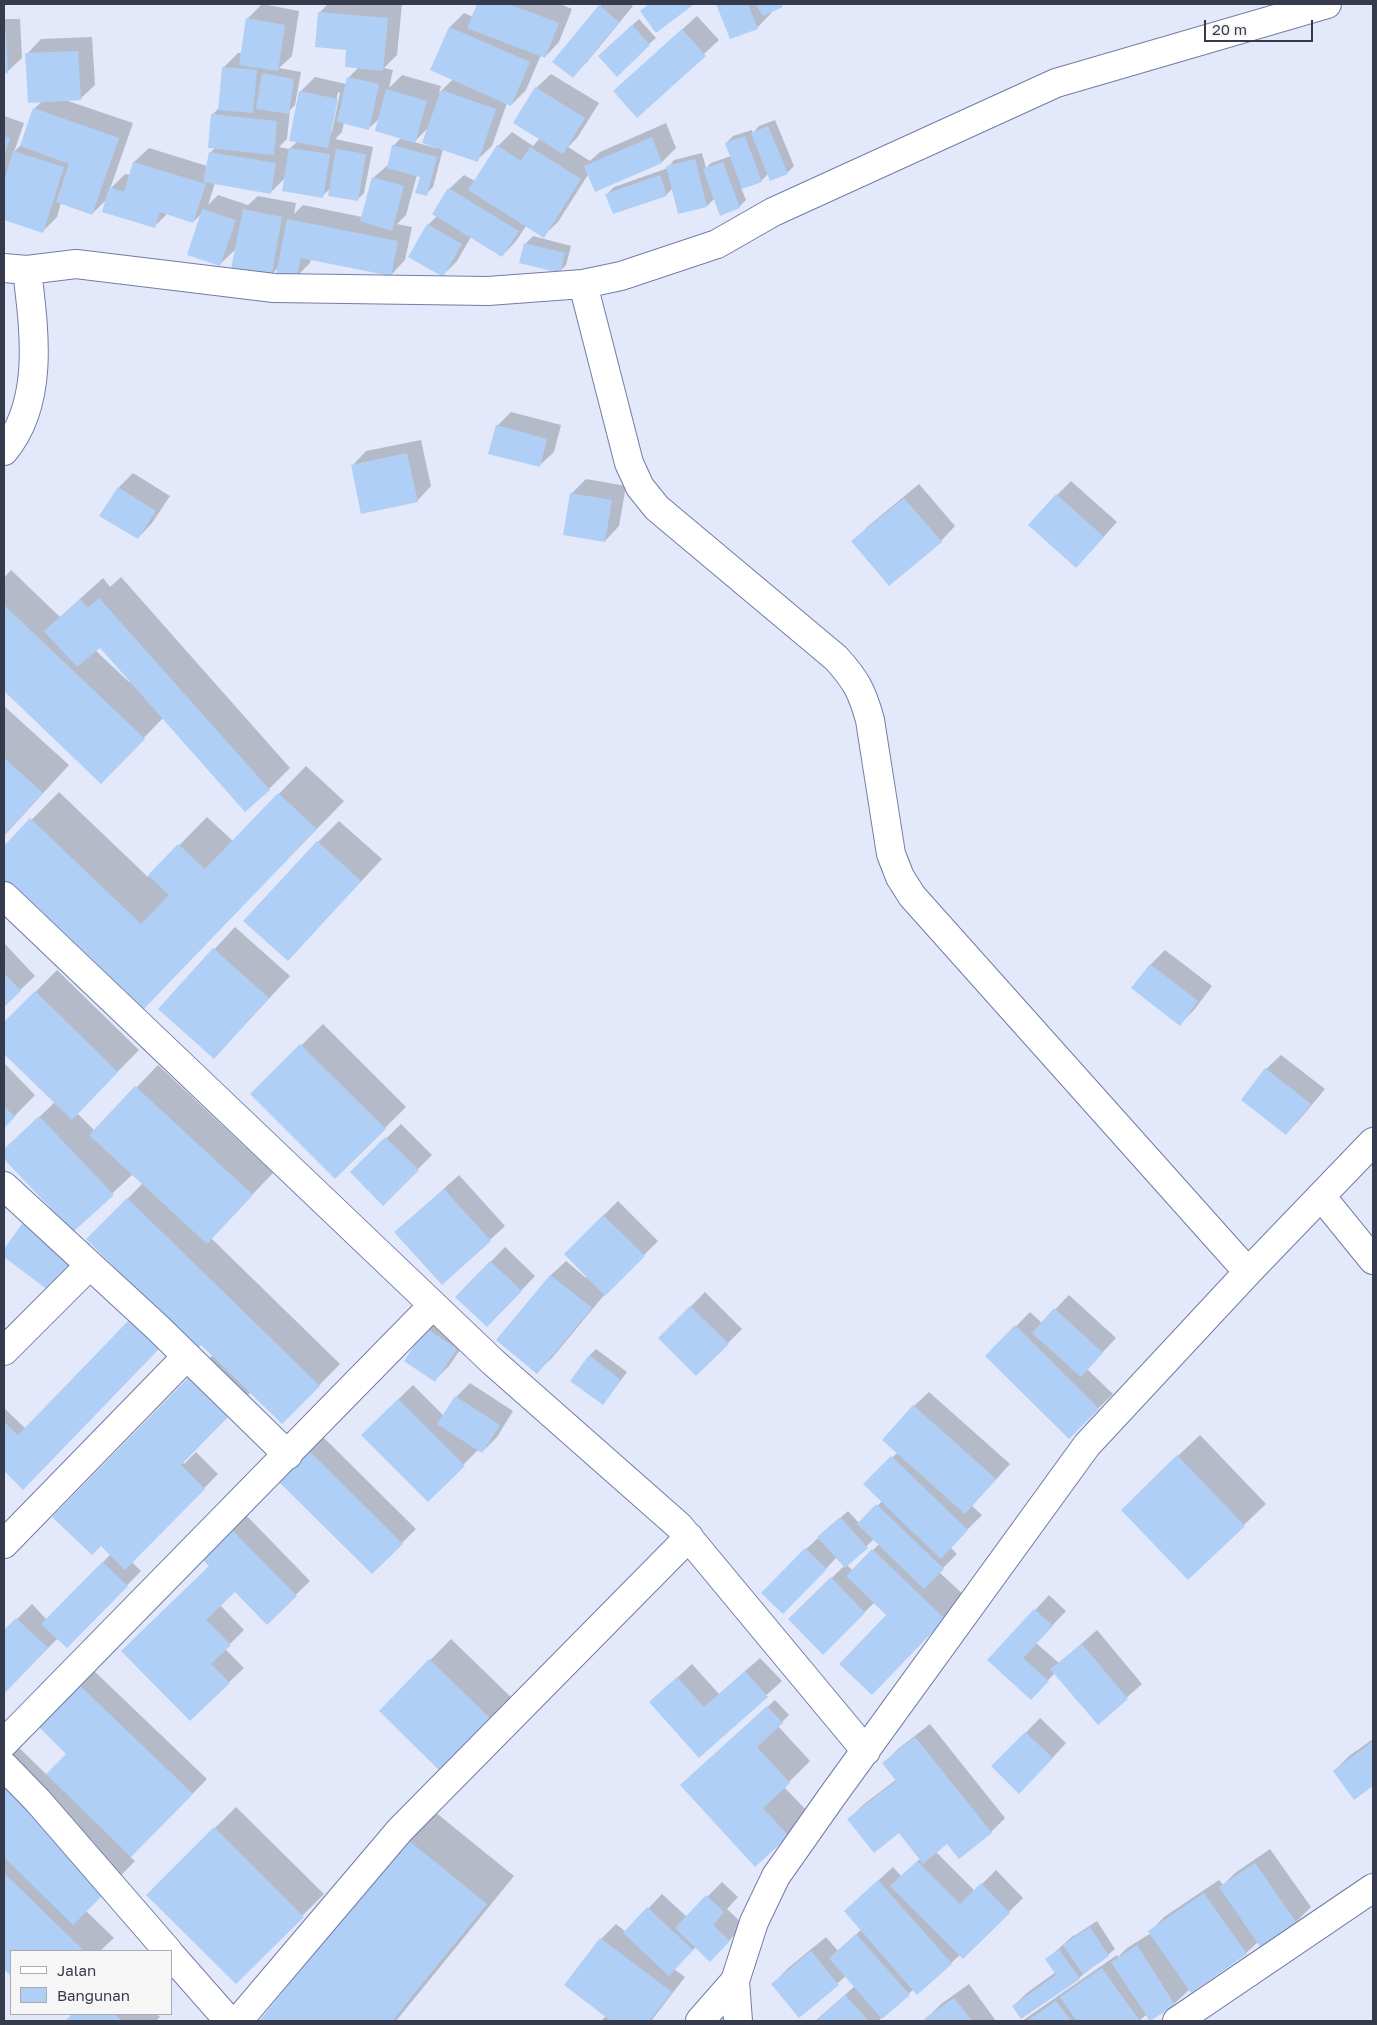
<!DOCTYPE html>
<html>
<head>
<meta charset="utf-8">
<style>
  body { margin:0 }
  #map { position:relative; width:1377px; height:2025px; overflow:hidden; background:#e3e9fb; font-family:"Golos Text",sans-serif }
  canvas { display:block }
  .frame { position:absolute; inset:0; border:5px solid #363a4d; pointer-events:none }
  .legend { position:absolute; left:10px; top:1950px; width:162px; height:65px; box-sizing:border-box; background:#f6f6f6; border:1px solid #a9abb2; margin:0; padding:6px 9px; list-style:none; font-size:15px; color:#363a4d }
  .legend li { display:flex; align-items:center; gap:10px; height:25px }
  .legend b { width:25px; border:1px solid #a9abb2 }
  .scale { position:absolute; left:1204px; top:20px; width:109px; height:22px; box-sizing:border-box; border:2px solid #363a4d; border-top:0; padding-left:6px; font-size:15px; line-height:18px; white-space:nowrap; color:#363a4d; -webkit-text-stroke:4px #f6f6f6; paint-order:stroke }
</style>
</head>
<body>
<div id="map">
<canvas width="1377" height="2025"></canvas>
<div class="frame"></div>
<ul class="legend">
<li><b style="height:6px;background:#fff"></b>Jalan</li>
<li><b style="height:14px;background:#afcff6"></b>Bangunan</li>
</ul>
<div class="scale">20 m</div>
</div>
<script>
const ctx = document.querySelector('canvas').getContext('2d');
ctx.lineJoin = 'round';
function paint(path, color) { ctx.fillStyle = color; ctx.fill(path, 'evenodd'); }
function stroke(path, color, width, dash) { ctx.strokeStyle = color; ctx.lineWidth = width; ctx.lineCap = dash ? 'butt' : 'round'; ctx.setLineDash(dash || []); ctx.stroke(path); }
const shadow = new Path2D(`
  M262 4 299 11 292 56 279 68 301 72 295 105 290 110 287 139 279 147 289 149 298 141 300 92 315 77 346 84 348 78 359 67 347 49 317 46 320 12 328 4H402L397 55 384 68 393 70 389 88 402 75 441 86 439 93 453 79 450 27 464 13 473 17 478 4H560L572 9 559 42 545 57 541 55 526 90 511 105 507 103 492 146 477 160 443 149 433 187 426 194 421 176 417 175 406 215 397 224 412 227 405 260 391 275 311 259 310 263 296 277 279 267 271 275 237 248 219 265 203 212 193 222 168 213 155 226 108 198 92 214 61 203 57 217 43 231 4 219V185L7 176 4 179V116L24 123 14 152 22 144 34 109 42 101 27 54 41 39 92 37 95 85 80 99 65 100 133 123 110 189 125 174 130 175 134 162 149 148 207 166 210 153 215 148 212 115 220 107 224 67 238 53H242L247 19ZM338 92 340 93 332 132H330ZM380 118 401 138 393 146 389 164 373 178 362 217 303 205 294 214 296 203 258 196 248 205 218 195 208 205 215 183 271 192 286 177 322 196 331 188 357 200 364 193 373 147 335 139 342 132 344 122 369 128ZM429 127 436 146V148L414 142Z
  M602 4H629L633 6 587 62 573 76 554 62Z
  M718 4H784L776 8 757 28 731 38Z
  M697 16 719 40 637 116 629 77Z
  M4 19H20L22 58 7 72H4Z
  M639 19 656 38 649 44 606 49Z
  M551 74 599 103 577 138 568 147 590 161 600 152 666 123 676 148 662 162 596 190 589 173 558 222 543 236 526 226 516 241 502 256 471 237 457 261 443 275 410 257 428 225 437 216 449 189 464 175 475 181 498 146 512 132 533 146 540 138 536 88Z
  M775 120 794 166 787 173 768 174 761 181 741 188 746 200 739 207 715 198 707 206 673 188 666 195 607 194 614 187 668 168 674 160 702 153 706 168 711 163 731 156 726 143 733 136 752 130 753 133 759 126Z
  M533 236 571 246 566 265 559 272 521 262 526 243Z
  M511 412 561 425 554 452 539 466 497 426Z
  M421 440 431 486 417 501 352 466 366 451Z
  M133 473 170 496 152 523 138 538 119 487Z
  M586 479 626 486 619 526 605 541 571 494Z
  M1071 481 1117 522 1090 552 1057 495Z
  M919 484 955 526 941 541 853 542 867 527Z
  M11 570 60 617 103 578 110 587 121 577 290 768 269 789 163 718 101 782 4 690V578ZM100 646 130 681 129 682 95 650Z
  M4 706 69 765 4 836Z
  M306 766 344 801 141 1010 4 880V848L59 792 148 877 207 817 233 841Z
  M339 821 382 859 288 960 318 842Z
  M235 927 290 976 214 1058 159 1009Z
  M4 943 35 976 4 1005Z
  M1165 950 1212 986 1194 1010 1180 1024 1150 965Z
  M57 970 139 1050 77 1113 95 1131 158 1065 273 1173 211 1238 340 1364 282 1423 251 1392 182 1462 184 1464 196 1452 218 1474 132 1562 141 1571 81 1632 58 1638 4 1693V1632L32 1604 47 1620 111 1554 190 1378 213 1355 88 1239 143 1183 133 1174 72 1231 90 1244 66 1277 52 1291 4 1256V1251L25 1222 72 1230 4 1157V1151L55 1102 4 1052V1024Z
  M323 1024 406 1107 335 1178 252 1094Z
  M1281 1055 1325 1089 1300 1119 1286 1134 1266 1069Z
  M4 1063 35 1095 4 1127Z
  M401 1124 432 1155 383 1204 351 1172Z
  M459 1175 505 1226 442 1284 396 1232Z
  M618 1201 658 1241 605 1294 552 1358 537 1372 498 1340 551 1275 566 1261 586 1278 587 1276 565 1254Z
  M505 1247 535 1276 502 1311 457 1297Z
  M705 1292 742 1329 696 1375 660 1338Z
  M1069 1295 1116 1338 1087 1369 1113 1394 1069 1437 987 1356 1030 1312 1042 1323Z
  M442 1315 471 1334 449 1366 435 1380 427 1329Z
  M596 1349 627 1372 603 1404 589 1356Z
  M470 1383 513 1411 497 1437 482 1452 479 1449 428 1500 362 1435 413 1385 444 1416 456 1397Z
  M929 1392 1010 1464 972 1506 982 1515 950 1547 957 1554 939 1572 966 1597 872 1694 888 1615 875 1602 823 1653 790 1619 844 1566 837 1557 798 1598 806 1549 848 1511 860 1524 882 1501 865 1484 898 1452 914 1406ZM874 1539 879 1544 853 1571 847 1565Z
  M4 1408 26 1429 23 1488 4 1469Z
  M1200 1435 1266 1504 1188 1578 1144 1488Z
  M322 1436 416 1529 372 1573 278 1480Z
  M243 1512 310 1581 267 1623 235 1590 220 1605 244 1630 225 1649 244 1668 190 1719 210 1566Z
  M1049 1595 1066 1611 1036 1643 1059 1663 1097 1630 1142 1684 1098 1723 1055 1673 1031 1698 989 1660Z
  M451 1639 513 1699 442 1771 380 1711Z
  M760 1658 782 1681 699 1756 651 1702 692 1664 719 1694Z
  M90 1667 207 1779 130 1857 135 1861 86 1911 114 1938 100 1951H11V1975L4 1967V1733L47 1775 68 1754 36 1722Z
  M775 1700 789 1715 778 1726 810 1761 784 1787 810 1814 788 1835 682 1785Z
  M1040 1718 1066 1743 1034 1778 993 1766Z
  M930 1724 1005 1818 991 1832 948 1842 936 1852 975 1891 996 1870 1023 1898 963 1958 960 1955 951 1963 914 1989 878 2021H815L855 1986 846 1976 799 2016 773 1984 787 1969 826 1937 838 1951 862 1929 845 1911 893 1867 902 1877 920 1859 899 1832 849 1819 863 1805 897 1779 884 1763 898 1749Z
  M1373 1739V1784L1354 1798 1334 1771 1349 1756Z
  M236 1807 324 1894 236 1982 148 1895Z
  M435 1812 514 1876 396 2021H260L408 1840Z
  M1270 1849 1311 1907 1296 1922 1261 1946 1258 1942 1246 1953 1190 1989 1174 2004 1149 2020 1146 2015 1139 2021H1022L1117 1955 1118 1957 1127 1948 1151 1933 1150 1932 1164 1917 1219 1880 1223 1885 1235 1873Z
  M722 1882 738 1897 727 1909 744 1925 724 1946 696 1947 674 1969 685 1977 651 2021H601L606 2016 566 1985 601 1939 616 1924 626 1932 662 1894 687 1917Z
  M1097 1921 1115 1949 1079 1978 1013 2006 1028 1992 1056 1972 1047 1959 1074 1935V1936Z
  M969 1984 996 2021H924L941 2004Z
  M74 2014H157L160 2017 156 2021H66Z`);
const building = new Path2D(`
  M477 4H509L559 23 545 58 467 28Z
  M649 4H692L693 5 656 33 640 11Z
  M716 4H748L758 29 730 39Z
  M755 4H781L783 7 763 16Z
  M599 5 619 22 573 78 552 62Z
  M318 12 388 18 383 71 345 67 346 50 315 47Z
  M246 18 285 25 278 71 239 65Z
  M632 25 650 45 617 77 598 56Z
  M449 27 530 62 511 106 430 70Z
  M682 29 706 56 637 118 613 91Z
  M4 33H6L8 73 4 74Z
  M78 51 81 100 28 103 25 53Z
  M222 67 257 70 253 113 218 110Z
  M262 73 294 79 289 114 256 109Z
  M347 77 379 84 369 130 337 122Z
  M535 87 585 118 563 154 513 123Z
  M386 89 427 101 415 143 375 131Z
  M441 90 496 109 478 162 422 143Z
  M299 91 338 99 328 148 289 141Z
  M33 108 119 138 92 215 56 202 69 164 20 146Z
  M211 114 277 121 274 155 208 148Z
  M768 126 788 174 770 181 751 133Z
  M4 136 10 138 4 156Z
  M745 136 762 182 742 189 725 143Z
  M652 137 662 163 595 192 584 166Z
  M392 145 437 157 427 196 415 193 420 177 387 168Z
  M497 145 521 161 530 147 581 179 544 238 468 190Z
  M289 148 330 154 323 198 282 191Z
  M336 149 366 154 358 201 328 196Z
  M13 151 64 167 43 233 4 220V181Z
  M209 152 276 163 271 194 203 182Z
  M695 159 707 207 678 214 666 166Z
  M133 162 206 184 193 223 160 212 155 228 102 212 109 187 124 192Z
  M723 162 740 208 720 216 703 169Z
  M660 175 667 196 613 214 605 194Z
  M372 177 404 186 392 231 360 221Z
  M448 188 519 231 502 257 432 214Z
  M202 209 236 220 220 266 187 255Z
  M243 209 282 217 271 277 231 269Z
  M287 219 398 241 391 276 301 258 296 279 276 275Z
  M427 224 462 244 443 277 408 257Z
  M524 243 565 253 560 273 519 263Z
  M496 425 547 439 540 467 488 454Z
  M407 453 418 502 361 514 351 465Z
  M118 487 156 511 138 539 99 516Z
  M570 493 612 500 605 542 563 535Z
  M1056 494 1104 537 1076 568 1028 525Z
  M904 498 942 542 889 586 851 541Z
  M99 598 270 790 245 812 100 648 77 667 44 631 80 599 88 608Z
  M4 605 145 739 101 784 4 691Z
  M4 758 43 793 4 835Z
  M278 793 317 829 141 1012 4 881V846L30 818 141 924 169 895 148 875 178 844 205 869Z
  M317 841 361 881 288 961 243 921Z
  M213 948 269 998 214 1059 158 1009Z
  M1150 964 1198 1001 1180 1026 1131 988Z
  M4 973 21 991 4 1007Z
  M35 991 118 1072 72 1120 4 1054V1022Z
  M300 1044 386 1129 335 1179 250 1094Z
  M1265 1068 1311 1104 1286 1135 1241 1100Z
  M135 1086 253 1195 207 1244 89 1135Z
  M4 1106 15 1117 4 1128Z
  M39 1116 114 1195 73 1232 4 1159V1149Z
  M385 1137 419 1170 383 1206 350 1172Z
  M444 1189 491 1241 442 1285 394 1232Z
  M127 1198 320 1386 282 1424 201 1345 197 1349 86 1239Z
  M603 1215 645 1256 605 1296 564 1254Z
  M24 1221 77 1259 52 1293 4 1257V1249Z
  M490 1261 522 1291 487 1327 455 1297Z
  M550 1275 592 1308 537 1374 496 1340Z
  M690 1306 729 1344 696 1376 658 1338Z
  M1054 1308 1103 1353 1081 1377 1032 1333Z
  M130 1319 160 1348 23 1490 4 1471V1422L18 1435Z
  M1015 1325 1099 1409 1069 1439 985 1356Z
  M426 1328 457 1349 435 1382 404 1361Z
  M589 1355 621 1380 603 1405 570 1381Z
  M189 1377 229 1416 181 1465 205 1489 125 1570 101 1546 92 1555 52 1517Z
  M455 1396 500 1425 482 1453 437 1424Z
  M398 1399 465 1466 428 1502 361 1435Z
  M913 1405 996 1479 965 1514 882 1440Z
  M307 1449 403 1544 372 1574 277 1480Z
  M1177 1455 1245 1526 1188 1580 1121 1510Z
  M891 1456 968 1530 941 1559 863 1484Z
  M876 1504 944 1569 924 1589 857 1524Z
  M840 1517 868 1548 845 1568 817 1537Z
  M227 1525 297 1596 267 1625 235 1592 206 1620 231 1645 211 1664 230 1683 190 1721 121 1651 209 1566 197 1554Z
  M805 1548 827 1569 783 1614 761 1593Z
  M872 1549 945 1619 872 1695 839 1664 886 1615 846 1576Z
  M102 1562 128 1586 67 1648 41 1624Z
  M831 1577 865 1613 823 1655 788 1619Z
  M1034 1609 1053 1626 1023 1658 1049 1681 1031 1700 987 1660Z
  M16 1618 48 1648 4 1694V1630Z
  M1082 1644 1128 1699 1098 1725 1050 1669Z
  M429 1659 493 1721 442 1773 379 1711Z
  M745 1671 768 1697 699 1758 649 1702 677 1677 704 1707Z
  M74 1680 193 1794 131 1857 46 1774 66 1754 34 1722Z
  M767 1706 783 1723 757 1747 790 1783 763 1808 789 1836 755 1867 680 1785Z
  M1025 1732 1053 1758 1019 1794 991 1766Z
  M915 1737 992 1833 959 1859 947 1844 923 1864 899 1833 874 1853 847 1819 896 1781 882 1763Z
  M1373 1741V1786L1354 1800 1333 1771Z
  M4 1788 108 1890 73 1925 4 1857Z
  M214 1827 304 1917 236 1984 146 1895Z
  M407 1839 487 1904 392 2021H259Z
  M917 1861 960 1904 981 1883 1010 1913 963 1959 890 1886Z
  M1255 1863 1297 1923 1261 1948 1219 1887Z
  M4 1873 84 1951H11V1976L4 1969Z
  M878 1880 952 1964 917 1995 844 1911Z
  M1204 1893 1247 1954 1191 1993 1148 1931Z
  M706 1895 724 1912 713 1925 730 1941 710 1962 675 1928Z
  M647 1907 693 1950 669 1976 623 1933Z
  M1090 1927 1109 1956 1083 1974 1063 1945Z
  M856 1934 910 1995 882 2019 829 1958Z
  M600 1938 672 1992 649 2021H611L564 1985Z
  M1137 1945 1175 2005 1150 2021 1111 1962Z
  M1059 1949 1080 1979 1021 2019 1012 2006 1056 1975 1045 1959Z
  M811 1951 839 1985 799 2018 771 1984Z
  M1102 1968 1140 2021H1077L1060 1997Z
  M845 1995 869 2021H816Z
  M954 1998 972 2021H927L925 2018Z
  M1056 2001 1071 2021H1027Z
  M72 2014H114L122 2021H65Z`);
const minor = new Path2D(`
  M4 268 27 270 76 264 274 288 488 291 583 284 621 276 717 244 773 212 1056 83 1327 4
  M583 284 629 463 640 487 657 508 836 658C856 680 862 691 870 720L891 854 900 877 912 896 1248 1272
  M4 451C45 402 34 329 27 270
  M4 896 493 1362 679 1526 866 1751
  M4 1186 157 1327 288 1455
  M1321 1196 1373 1260
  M4 1351 89 1266
  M4 1544 187 1356
  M4 1743 433 1305
  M4 1766 38 1801 168 1951
  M171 1955 229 2021
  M238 2021 400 1830 689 1537
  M700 2021 735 1981
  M738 2021 735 1981 754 1922 776 1876 833 1795 1087 1445 1248 1272 1373 1142
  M1177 2021 1373 1888`);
paint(shadow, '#0003');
paint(building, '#afcff6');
stroke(minor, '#727ca6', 30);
stroke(minor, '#fff', 28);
</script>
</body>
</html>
